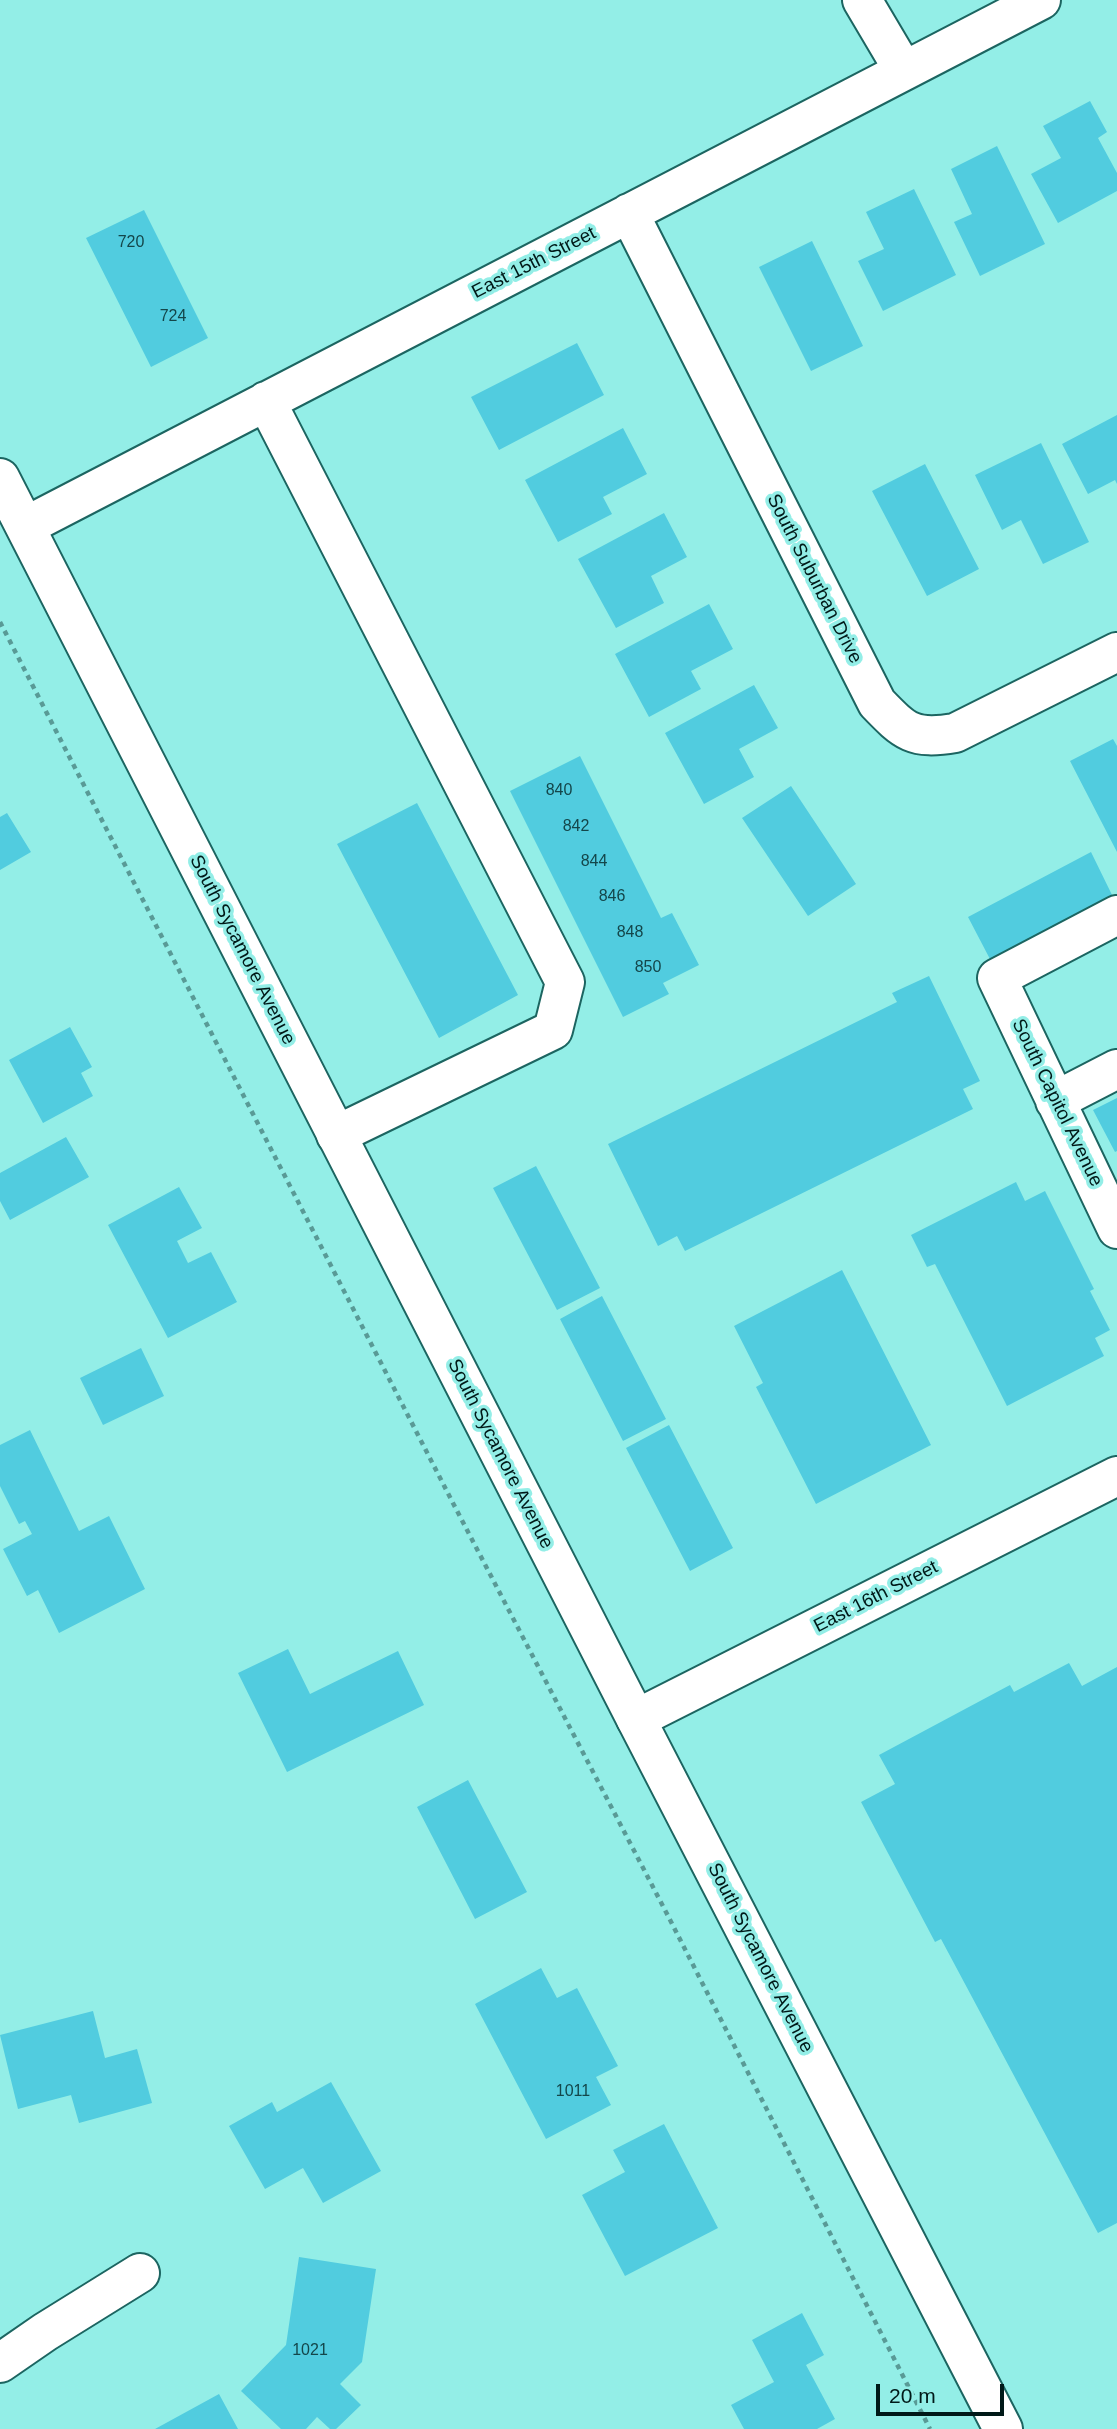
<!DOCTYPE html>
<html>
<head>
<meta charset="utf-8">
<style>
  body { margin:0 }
  #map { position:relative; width:1117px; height:2429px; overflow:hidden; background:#93eee7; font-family:Arial,sans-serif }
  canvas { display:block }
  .scale { position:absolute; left:876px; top:2384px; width:128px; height:32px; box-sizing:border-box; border:4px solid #001918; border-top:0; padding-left:9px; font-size:21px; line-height:24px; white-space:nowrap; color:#001918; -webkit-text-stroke:5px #93eee7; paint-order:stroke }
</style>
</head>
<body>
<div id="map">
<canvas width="1117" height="2429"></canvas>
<div class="scale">20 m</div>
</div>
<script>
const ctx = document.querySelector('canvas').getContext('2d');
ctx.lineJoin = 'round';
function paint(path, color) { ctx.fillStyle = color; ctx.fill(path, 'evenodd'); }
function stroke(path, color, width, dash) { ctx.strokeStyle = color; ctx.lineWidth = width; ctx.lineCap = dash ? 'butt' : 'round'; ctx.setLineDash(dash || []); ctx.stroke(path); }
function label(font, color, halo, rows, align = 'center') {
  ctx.font = font + ' Arial,sans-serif'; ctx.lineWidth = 7; ctx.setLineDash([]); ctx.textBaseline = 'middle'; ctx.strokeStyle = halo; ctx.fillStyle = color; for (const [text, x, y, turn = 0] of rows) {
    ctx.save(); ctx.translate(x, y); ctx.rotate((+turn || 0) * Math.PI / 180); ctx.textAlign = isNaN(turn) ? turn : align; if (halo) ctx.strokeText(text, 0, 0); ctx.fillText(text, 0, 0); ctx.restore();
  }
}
const building = new Path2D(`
  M1090 101 1107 132 1098 138 1117 173V191L1058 223 1031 174 1061 158 1043 126Z
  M997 146 1045 244 980 276 954 222 972 214 951 169Z
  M914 189 956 275 883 311 858 261 884 249 866 212Z
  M144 210 208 338 151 367 86 238Z
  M812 241 863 346 811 371 759 267Z
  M577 343 604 395 499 450 471 397Z
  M1117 415V484L1115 480 1088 494 1062 444Z
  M623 428 647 474 603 497 612 514 558 542 525 480Z
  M1041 443 1089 542 1043 564 1021 520 1002 530 975 475Z
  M925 464 979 569 927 596 872 491Z
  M664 513 687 557 651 576 664 603 616 628 578 559Z
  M709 604 733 649 691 671 701 689 649 717 615 654Z
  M754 685 778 728 739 749 754 777 704 804 665 733Z
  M1113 739 1117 746V852L1070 761Z
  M580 756 661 918 672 913 699 965 663 983 669 994 623 1017 510 791Z
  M791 786 856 884 808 916 742 818Z
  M417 803 518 995 439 1038 337 844Z
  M7 813 31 852 0 870V817Z
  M1091 852 1113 897 991 961 968 917Z
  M929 976 980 1081 963 1089 973 1109 685 1251 677 1236 658 1246 608 1144 897 1002 892 993Z
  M70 1027 92 1067 81 1073 93 1096 43 1123 9 1060Z
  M1117 1098V1151L1115 1152 1093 1110Z
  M66 1137 89 1177 10 1220 0 1201V1173Z
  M536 1166 600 1288 557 1310 493 1188Z
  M1016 1182 1025 1201 1045 1191 1094 1289 1090 1291 1110 1330 1095 1338 1104 1356 1007 1406 935 1264 927 1267 911 1235Z
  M179 1187 202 1228 177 1241 188 1263 211 1252 237 1302 168 1338 108 1225Z
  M842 1270 931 1445 816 1504 756 1387 763 1383 734 1326Z
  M602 1296 666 1419 623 1441 560 1319Z
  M141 1348 164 1396 103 1425 80 1378Z
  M669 1425 733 1548 690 1571 626 1448Z
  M30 1430 79 1531 109 1516 145 1589 59 1633 38 1590 27 1596 3 1549 32 1534 25 1521 19 1524 0 1486V1445Z
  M288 1649 310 1694 398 1651 424 1705 287 1772 238 1673Z
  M1069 1663 1082 1686 1117 1667V2223L1098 2233 941 1939 935 1942 861 1802 895 1784 879 1755 1010 1685 1014 1692Z
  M468 1780 527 1892 475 1919 417 1807Z
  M541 1968 557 1998 577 1988 618 2066 596 2077 611 2105 546 2139 475 2004Z
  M93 2011 105 2058 137 2049 152 2103 79 2123 71 2095 18 2109 0 2035Z
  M331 2082 381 2171 323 2203 303 2168 265 2189 229 2126 272 2102 277 2112Z
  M664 2124 718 2228 625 2276 582 2195 625 2172 613 2150Z
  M299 2257 376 2269 362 2362 340 2384 361 2405 336 2429H330L317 2417 306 2429H281L241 2391 286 2345Z
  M802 2313 824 2355 806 2365 835 2419 817 2429H744L731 2405 774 2382 752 2340Z
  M219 2394 238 2429H155Z`);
const path = new Path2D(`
  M0 622 454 1505 666 1912 930 2429`);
const minor = new Path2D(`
  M862 0 904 71
  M629 213 877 703C905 732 913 740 955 733L1117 652
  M266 401 565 982 553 1030 336 1135
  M26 526 1041 0
  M1117 915 997 978 1117 1229
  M1055 1101 1117 1069
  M636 1719 1117 1476
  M0 2363 45 2332 140 2273`);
const major = new Path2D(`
  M0 478 636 1719 1003 2429`);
const numberNames = [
  ["720",131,243],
  ["724",173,317],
  ["840",559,791],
  ["842",576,827],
  ["844",594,862],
  ["846",612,897],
  ["848",630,933],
  ["850",648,968],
  ["1011",573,2092],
  ["1021",310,2351]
];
const streetNames = [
  ["East 15th Street",534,263,-27],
  ["South Suburban Drive",814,579,63],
  ["South Sycamore Avenue",242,950,63],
  ["South Capitol Avenue",1057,1103,64],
  ["South Sycamore Avenue",500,1454,63],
  ["East 16th Street",876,1597,-27],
  ["South Sycamore Avenue",760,1958,63]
];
paint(building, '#51ccdf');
stroke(minor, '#1c6561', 42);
stroke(major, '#1c6561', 42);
stroke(path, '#599a96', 4.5, [5, 5]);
stroke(minor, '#fff', 38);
stroke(major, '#fff', 38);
label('16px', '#14464a', null, numberNames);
label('19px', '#001918', '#93eee7', streetNames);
</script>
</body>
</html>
